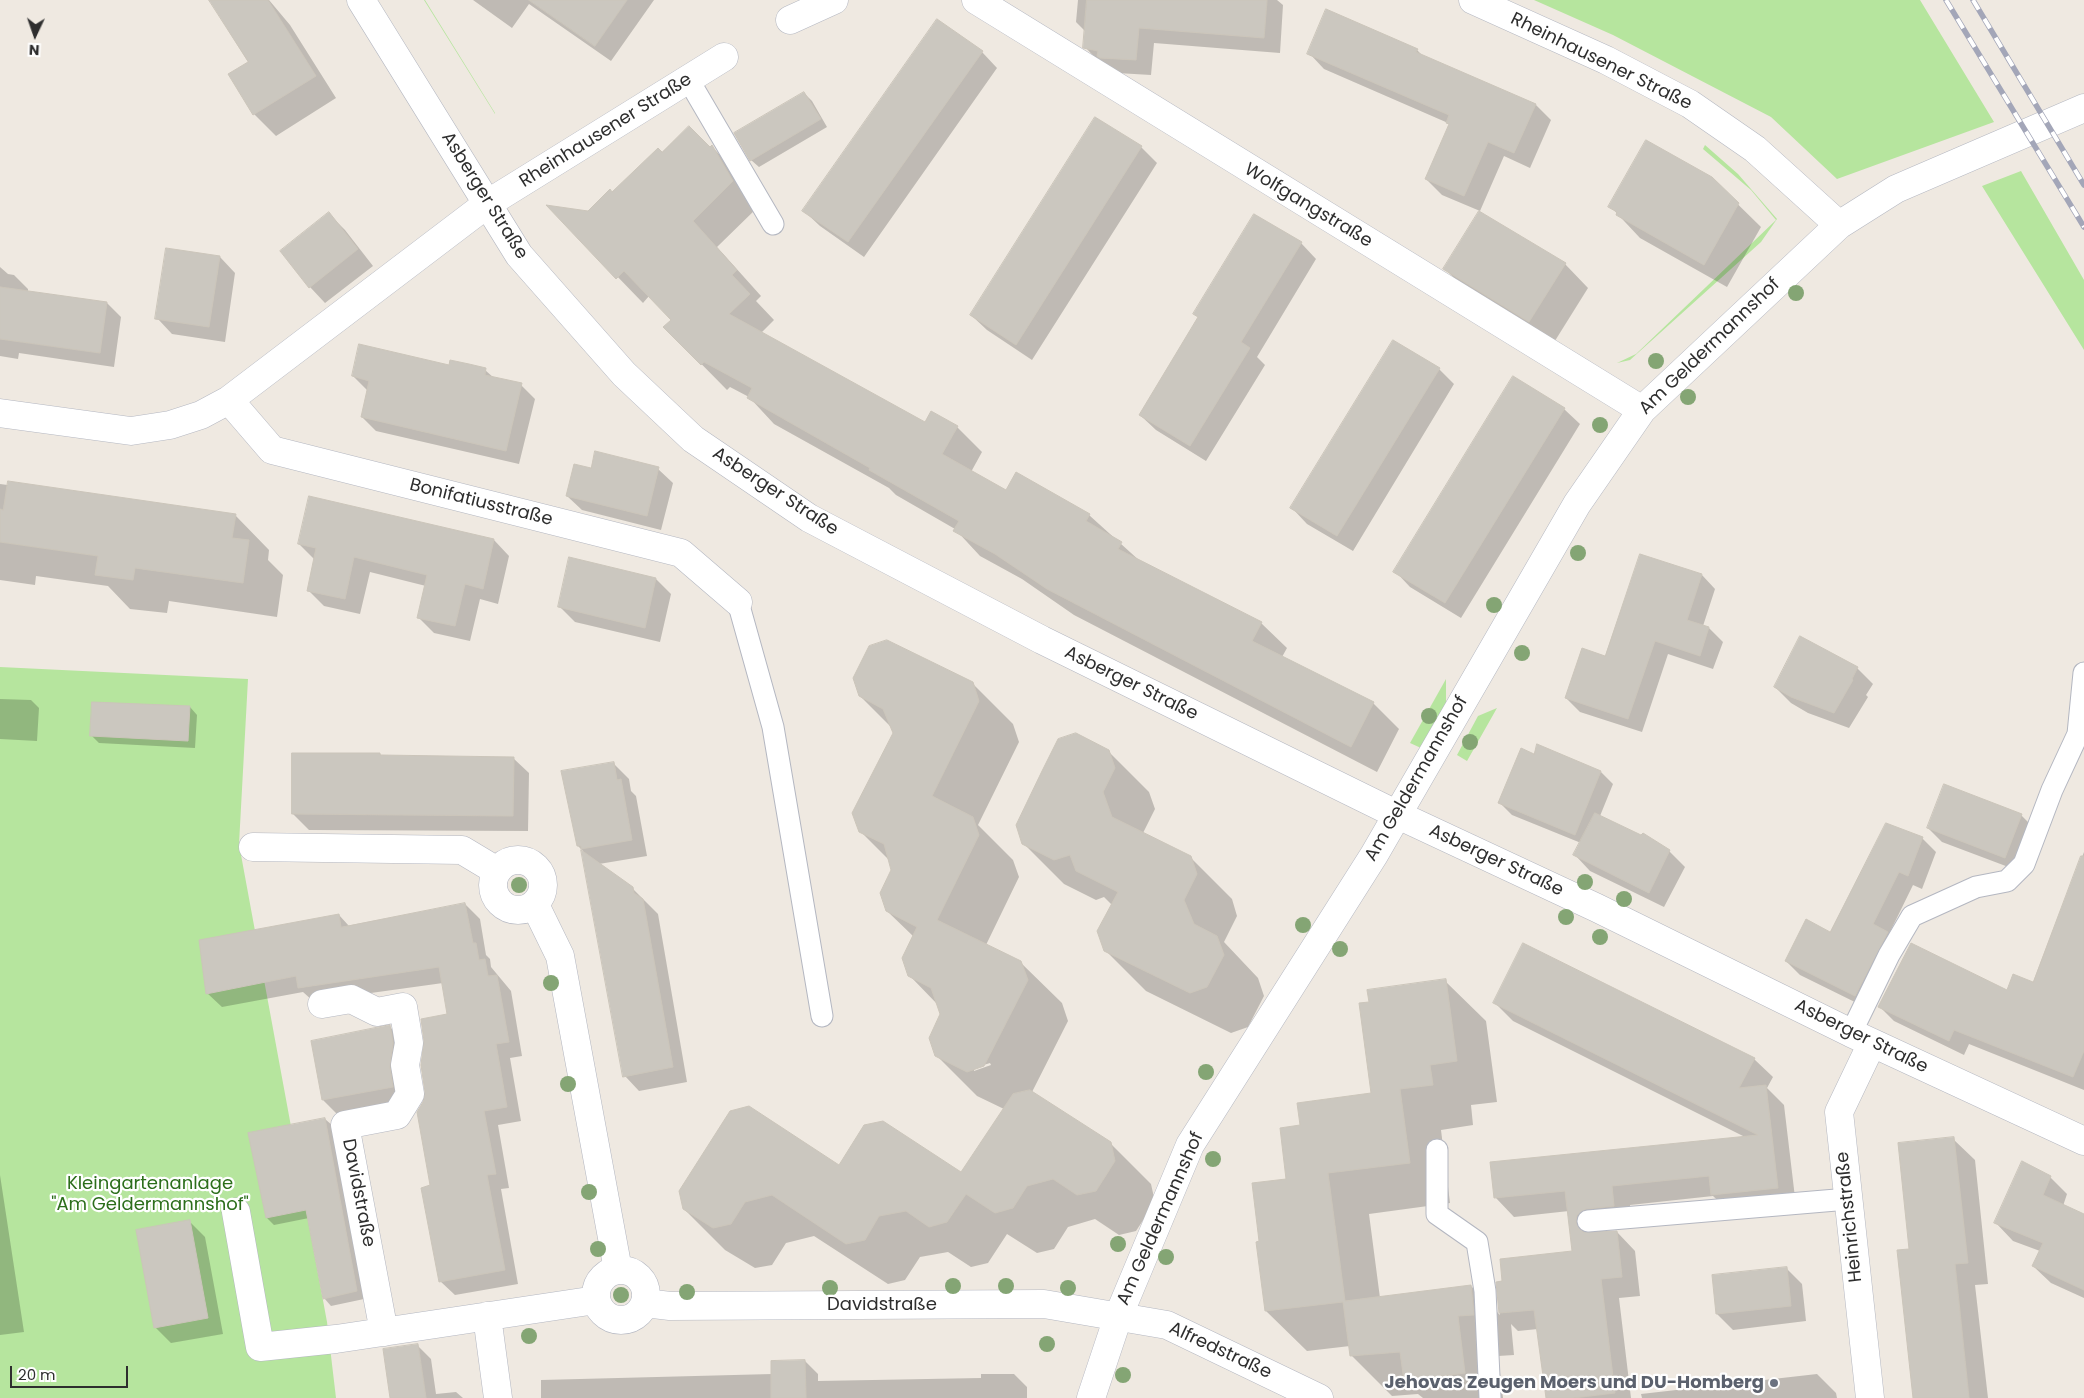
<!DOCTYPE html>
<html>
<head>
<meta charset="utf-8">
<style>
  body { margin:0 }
  #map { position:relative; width:2084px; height:1398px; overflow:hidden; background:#efe9e1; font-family:Poppins,sans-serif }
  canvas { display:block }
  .north { position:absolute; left:10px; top:10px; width:50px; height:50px; -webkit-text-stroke:4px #fff; paint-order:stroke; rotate:183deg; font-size:14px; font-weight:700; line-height:20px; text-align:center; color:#2e2e2e }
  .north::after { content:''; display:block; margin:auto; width:18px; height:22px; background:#2e2e2e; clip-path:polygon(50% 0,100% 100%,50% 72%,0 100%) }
  .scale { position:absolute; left:10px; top:1366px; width:118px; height:22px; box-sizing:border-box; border:2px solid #2e2e2e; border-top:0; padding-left:6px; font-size:15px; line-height:18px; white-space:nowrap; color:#2e2e2e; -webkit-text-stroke:4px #fff; paint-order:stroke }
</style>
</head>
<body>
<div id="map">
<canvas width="2084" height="1398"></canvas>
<div class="north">N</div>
<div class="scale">20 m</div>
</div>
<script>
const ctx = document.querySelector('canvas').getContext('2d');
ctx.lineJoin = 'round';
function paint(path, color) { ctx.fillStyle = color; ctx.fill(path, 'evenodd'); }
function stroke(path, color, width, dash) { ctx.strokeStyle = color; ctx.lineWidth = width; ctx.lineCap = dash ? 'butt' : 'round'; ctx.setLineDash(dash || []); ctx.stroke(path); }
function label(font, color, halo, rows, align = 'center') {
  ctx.font = font + ' Poppins,sans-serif'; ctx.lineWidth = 4.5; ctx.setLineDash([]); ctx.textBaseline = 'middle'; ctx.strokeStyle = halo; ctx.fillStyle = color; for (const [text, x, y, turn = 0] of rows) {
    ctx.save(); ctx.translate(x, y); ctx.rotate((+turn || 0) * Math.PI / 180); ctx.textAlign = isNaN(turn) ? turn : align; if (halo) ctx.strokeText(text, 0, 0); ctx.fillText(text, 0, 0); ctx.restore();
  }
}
const green = new Path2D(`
  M424 0H425L495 113V114Z
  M1534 0H1920L1994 122 1837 179 1771 117 1613 35Z
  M1705 145 1738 174 1777 219 1761 242 1630 360 1617 363 1636 354 1776 220 1751 190 1703 149Z
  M2021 171 2084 280V350L1982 186Z
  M0 667 248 679 239 844 327 1322 336 1398H0Z
  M1446 679V705L1421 748 1410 743Z
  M1497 708 1467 761 1457 755 1478 716Z`);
const shadow = new Path2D(`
  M211 0H269L290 25 336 98 276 136 254 114 250 62Z
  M473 0H654L611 61 529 4 512 28Z
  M1078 0H1277L1283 5 1280 53 1154 43 1151 75 1117 73 1107 64 1100 63 1085 47 1086 32 1076 22Z
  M1417 50 1423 56 1536 105 1551 120 1530 168 1504 156 1480 211 1442 195 1426 179 1450 125 1448 123 1324 69 1309 53Z
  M982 52 997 68 864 257 820 226 804 211Z
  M804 93 812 101 827 127 759 167 751 160Z
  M1096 118 1141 147 1157 163 1032 360 987 330 971 315Z
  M712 147 737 172 758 207 717 247 761 296 756 301 774 320 761 333 925 424 957 427 982 452 971 472 1007 491 1089 515 1141 562 1261 623 1287 648 1282 657 1373 703 1399 729 1377 772 1074 615 1022 579 980 556 955 529 896 495 889 488 774 424 749 397 730 387 727 390 665 327 673 320 649 296 643 303 550 207 589 212 662 154Z
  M1711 178 1761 227 1727 287 1640 238 1610 206Z
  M329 214 345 230 373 266 325 303 310 287 282 251Z
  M1301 243 1316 259 1257 357 1265 365 1206 461 1156 430 1140 415Z
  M167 249 220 257 235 273 225 342 172 334 157 318Z
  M1565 264 1588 288 1553 344 1468 292 1445 269Z
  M0 267 8 274 14 275 28 289V292L107 303 121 317 114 367 19 353 18 359 0 356Z
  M450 367 485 370 494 378 521 385 535 399 519 464 376 431 362 417 368 391 353 376Z
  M1439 369 1454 384 1353 551 1307 524 1292 508Z
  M1564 409 1580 424 1461 618 1410 587 1395 571Z
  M658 469 673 483 661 530 582 510 567 496 592 470Z
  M0 484 235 515 269 550 268 560 283 575 277 617 169 601 167 613 130 609 108 586 36 576 35 585 0 580Z
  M310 497 494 540 509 556 498 604 480 599 470 641 434 633 418 617 426 586 370 572 360 614 324 606 308 590 315 560 299 544Z
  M1641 555 1702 575 1715 589 1703 626 1709 628 1723 642 1713 669 1668 654 1642 732 1580 712 1566 698 1606 657Z
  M570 559 656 579 671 594 660 642 575 622 559 606Z
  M1857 668 1873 684 1866 695 1868 697 1849 728 1808 713 1791 703 1775 687Z
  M972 683 1013 724 1019 742 978 825 1013 860 1019 877 986 945 1020 962 1062 1003 1068 1021 1032 1092 1110 1143 1151 1184 1155 1202 1136 1231 1119 1235 1095 1219 1068 1227 1054 1249 1037 1253 1007 1234 988 1263 971 1267 948 1252 920 1257 905 1280 888 1284 814 1236 786 1243 772 1265 755 1268 725 1250 684 1209 839 1166 962 1174 1004 1109 977 1096 936 1055 942 1014 939 1006 909 975 914 937 887 911 893 870 890 861 860 831 894 733 891 727 860 696ZM990 1063 991 1065 974 1071V1068Z
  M0 699 31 700 39 708 37 741 0 739Z
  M190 707 197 715 195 748 99 743 92 736Z
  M1538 746 1601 772 1613 784 1600 816 1669 851 1685 867 1664 907 1590 871 1575 855 1581 843 1512 815 1500 803 1534 755Z
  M1108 751 1149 792 1155 809 1143 833 1190 857 1232 899 1237 916 1224 942 1258 978 1264 996 1248 1027 1231 1033 1146 991 1105 950 1112 905 1104 897 1096 900 1064 884 1023 843Z
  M380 754 382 756 513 758 529 773 528 831 309 830 293 814Z
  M613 763 629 779 631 791 636 796 647 856 599 864 632 888 658 914 687 1082 639 1091 625 1076 583 851 578 846Z
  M2021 815 2035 829 2019 871 1942 842 1928 828Z
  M1922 838 1936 852 1922 889 1913 885 1889 934 1901 947 1869 1009 1800 975 1786 961 1831 934Z
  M2084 852V1090L1969 1044 1964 1055 1894 1021 1879 1006 2008 991 2034 984Z
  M465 904 480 919 486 955 490 959 491 967 511 991 522 1056 510 1058 521 1121 498 1125 509 1188 501 1189 518 1284 455 1295 440 1281 425 1102 448 1015 443 983 313 1001 303 992 222 1007 207 993 339 915 349 926Z
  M1445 981 1486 1021 1497 1102 1471 1105 1473 1125 1441 1130 1450 1203 1369 1214 1380 1298 1471 1286 1500 1315 1497 1283 1573 1252 1569 1211 1514 1217 1496 1198 1491 1163 1747 1138 1513 1021 1495 1003 1754 1059 1773 1077 1767 1088 1784 1105 1796 1206 1731 1213 1713 1196 1630 1205 1632 1224 1605 1227 1596 1233 1617 1232 1635 1251 1640 1296 1619 1298 1631 1398H1547L1538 1329 1518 1331 1511 1324 1514 1355 1498 1356 1503 1398H1423L1418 1394 1392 1396 1351 1355 1350 1346 1307 1351 1266 1311 1260 1242 1288 1180 1302 1126 1372 1094 1370 1003Z
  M390 1027 405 1042 408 1102 338 1115 323 1100Z
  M325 1119 333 1126 364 1299 331 1306 324 1298 309 1218 274 1225 267 1218Z
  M1953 1139 1975 1160 1988 1284 1975 1285 1988 1398H1915L1911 1250Z
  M0 1175 24 1332 0 1335Z
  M2050 1177 2067 1194 2063 1206 2084 1215V1298L2051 1283 2033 1266 2040 1251 2013 1241 1996 1223Z
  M189 1221 205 1237 223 1334 171 1343 156 1328 137 1231Z
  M1786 1268 1802 1284 1806 1321 1733 1330 1717 1314 1713 1276Z
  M418 1346 431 1359 436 1394 456 1392 463 1398H391Z
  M805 1361 818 1374V1381L981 1378V1374H1014L1027 1387V1398H541V1380L772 1374Z
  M1817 1374 1836 1393 1837 1398H1642L1641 1394Z`);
const building = new Path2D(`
  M209 0H268L316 76 253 115 228 74 248 62Z
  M529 0H627L595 46Z
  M1087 0H1267L1264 38 1139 28 1136 60 1100 58 1097 56 1098 51 1083 48Z
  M1326 9 1418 49 1416 52 1536 104 1514 153 1488 142 1464 196 1425 179 1449 124 1446 123 1449 115 1307 54Z
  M937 19 983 51 848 242 802 211Z
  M804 92 821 119 750 161 734 133Z
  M1095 117 1142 146 1016 345 970 315Z
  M689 126 710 147 712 145 733 181 693 221 737 270 732 275 750 294 729 314 925 422 931 411 958 426 942 454 1006 490 1016 472 1090 514 1086 521 1122 542 1118 549 1262 622 1252 641 1374 702 1351 747 1047 589 995 554 953 531 959 521 869 470 870 468 747 398 752 388 704 362 701 365 663 327 671 320 624 271 616 279 546 205 588 211 610 189 612 192 658 148 662 152Z
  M1646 140 1712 177 1739 203 1704 265 1616 215 1617 212 1608 207Z
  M1479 211 1566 263 1529 322 1443 269Z
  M329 212 358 249 309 288 280 251Z
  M1254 214 1302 242 1241 342 1250 348 1190 446 1139 415 1198 317 1193 314Z
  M166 248 220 256 209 327 155 319Z
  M0 287 107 302 100 353 0 339Z
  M1393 340 1440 368 1337 536 1290 508Z
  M359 344 449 365 450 360 469 364 486 368 485 375 522 383 506 451 361 417 369 381 352 376Z
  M1513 376 1565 408 1445 603 1393 572Z
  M595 451 659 467 647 516 566 496 574 464 591 468Z
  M8 481 236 514 232 538 249 540 243 583 135 568 133 580 95 575 98 556 0 542V509L3 510Z
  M309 496 494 539 483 589 465 584 455 626 417 618 427 575 354 557 345 599 307 591 316 548 298 544Z
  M1640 554 1702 574 1687 620 1709 627 1700 656 1655 641 1628 719 1565 698 1582 648 1605 656Z
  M569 557 656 578 645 628 558 607Z
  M1800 636 1858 667 1852 679 1853 680 1834 713 1791 697 1774 687Z
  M887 640 973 682 979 701 932 796 973 817 979 835 937 920 1021 961 1028 980 984 1066 967 1072 935 1056 929 1038 940 1014 931 988 908 976 902 958 917 927 886 911 880 893 891 870 884 844 859 832 852 813 893 733 883 709 859 696 853 678 869 646Z
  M92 702 190 706 188 741 90 736Z
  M1076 733 1109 750 1115 768 1103 792 1112 817 1191 856 1197 874 1184 900 1194 924 1217 936 1224 955 1207 987 1190 993 1104 951 1097 931 1118 892 1076 871 1070 855 1054 860 1022 844 1016 825 1042 771 1058 739Z
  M1537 744 1601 771 1575 835 1498 803 1521 748 1534 754Z
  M292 753H380V755L514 757 513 816 292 814Z
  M614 762 617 780 621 779 632 840 581 849V846H577L561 771Z
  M1944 784 2022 814 2005 858 1927 828Z
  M1595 813 1641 835 1643 833 1670 850 1649 893 1573 855Z
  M1886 823 1923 837 1908 876 1899 872 1873 924 1888 932 1855 996 1785 961 1806 919 1830 932Z
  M581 850 633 887 634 893 643 899 673 1067 623 1077Z
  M2081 856H2084V1051L2073 1077 1954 1030 1949 1041 1878 1007 1911 943 2007 990 2013 974 2033 982Z
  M465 903 473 943H476L479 960 485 959 488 976 497 975 509 1042 496 1044 507 1107 484 1111 496 1174 487 1175 505 1270 439 1282 421 1188 430 1185 417 1112 423 1102 425 1092 421 1065 424 1041 421 1019 447 1014 439 967 298 988 296 976 206 994 199 940 339 914 341 927Z
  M1523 943 1755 1058 1739 1088 1766 1085 1778 1188 1711 1195 1709 1176 1612 1186 1614 1206 1586 1209 1577 1215 1576 1223 1583 1232 1617 1231 1622 1277 1601 1279 1615 1393 1573 1398H1546L1534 1310 1499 1313 1496 1282 1502 1281 1500 1259 1572 1251 1565 1191 1494 1198 1490 1162 1758 1135 1493 1003Z
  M1446 979 1457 1061 1430 1065 1433 1085 1400 1089 1410 1163 1328 1173 1345 1301 1471 1285 1474 1315 1458 1316 1465 1373 1404 1381 1400 1352 1350 1356 1343 1302 1265 1311 1256 1242 1259 1241 1252 1183 1286 1179 1280 1128 1300 1125 1297 1103 1371 1093 1359 1003 1369 1002 1367 990Z
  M390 1025 393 1043 390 1067 393 1087 322 1100 311 1041Z
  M1030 1090 1111 1142 1115 1161 1096 1191 1077 1195 1053 1179 1027 1186 1013 1208 995 1213 966 1194 947 1222 929 1227 906 1211 879 1216 865 1240 846 1244 772 1195 745 1202 731 1224 713 1228 683 1209 679 1191 730 1111 749 1106 839 1165 864 1125 883 1121 961 1172 1013 1094Z
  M325 1118 357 1291 323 1299 306 1210 266 1218 248 1133Z
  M1954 1137 1968 1263 1955 1264 1969 1398H1913L1897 1250 1909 1249 1898 1143Z
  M2022 1161 2051 1176 2043 1195 2084 1214V1290L2032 1266 2043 1243 1994 1223Z
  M190 1220 208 1318 154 1328 136 1230Z
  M1787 1267 1791 1306 1716 1314 1712 1275Z
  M418 1344 426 1398H390L383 1349Z
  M805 1360 806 1398H771V1361Z`);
const lane = new Path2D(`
  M688 79 773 224
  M738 602 773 727 822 1016
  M1851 1033 1889 955 1912 916 1976 887 2007 881 2024 864 2052 790 2078 734 2084 673
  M1437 1150V1214L1477 1242 1485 1291 1490 1398
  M1588 1221 1848 1199`);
const street = new Path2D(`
  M361 0 519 255 624 374 693 439 809 518 1042 640 1398 815 1597 908 1851 1033 2084 1141
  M976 0 1642 410
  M1473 0 1606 60 1690 104 1755 149 1839 225
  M790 20 834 0
  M229 400 272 450 681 553 738 602
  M0 413 131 431 170 425 201 415 229 400 487 204 724 57
  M253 847 462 850 497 871
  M493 885a25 25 0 1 1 50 0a25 25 0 1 1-50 0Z
  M535 905 560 956 618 1270
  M322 1004 351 999 377 1012 403 1007 409 1043 405 1065 410 1094 397 1115 345 1125 384 1332
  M236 1212 260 1347 336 1339 596 1300
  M596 1295a25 25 0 1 1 50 0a25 25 0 1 1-50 0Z
  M645 1303 670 1306 1044 1304 1167 1325 1319 1398
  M487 1316 498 1398
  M1091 1398 1118 1317 1190 1145 1374 855 1577 504 1642 410 1839 225 1896 189 2084 108
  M1870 1398 1839 1112 1872 1043`);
const rail = new Path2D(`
  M1946 0 2084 227
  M1973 0 2084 185`);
const trees = [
  [1796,293],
  [1656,361],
  [1688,397],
  [1600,425],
  [1578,553],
  [1494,605],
  [1522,653],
  [1429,716],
  [1470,742],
  [1585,882],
  [519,885],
  [1624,899],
  [1566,917],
  [1303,925],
  [1600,937],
  [1340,949],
  [551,983],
  [1206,1072],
  [568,1084],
  [1213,1159],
  [589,1192],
  [1118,1244],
  [598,1249],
  [1166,1257],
  [953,1286],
  [1006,1286],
  [830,1288],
  [1068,1288],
  [687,1292],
  [621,1295],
  [529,1336],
  [1047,1344],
  [1123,1375]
];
const markers = [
  [1774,1383,5,"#6b7280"]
];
const streetNames = [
  ["Rheinhausener Straße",1601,62,26],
  ["Rheinhausener Straße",606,131,-32],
  ["Asberger Straße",484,196,58],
  ["Wolfgangstraße",1308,206,31],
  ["Am Geldermannshof",1710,347,-44],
  ["Asberger Straße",775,492,33],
  ["Bonifatiusstraße",481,503,14],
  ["Asberger Straße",1131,684,26],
  ["Am Geldermannshof",1417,779,-60],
  ["Asberger Straße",1496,861,25],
  ["Asberger Straße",1861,1037,26],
  ["Davidstraße",358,1193,79],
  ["Heinrichstraße",1850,1217,-96],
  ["Am Geldermannshof",1161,1219,-66],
  ["Davidstraße",882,1305],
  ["Alfredstraße",1220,1351,25]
];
const parkNames = [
  ["Kleingartenanlage",150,1184],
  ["\"Am Geldermannshof\"",150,1205]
];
const worshipNames = [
  ["Jehovas Zeugen Moers und DU-Homberg",1764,1383]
];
paint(green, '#b6e59e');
paint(shadow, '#0003');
paint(building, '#cbc7bf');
stroke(building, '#cbc5ba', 1);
stroke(lane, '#b4b7c1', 23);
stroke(street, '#b4b7c1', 29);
stroke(lane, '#fff', 21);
stroke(street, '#fff', 28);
stroke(rail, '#a3a6b8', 5.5);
stroke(rail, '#fff', 4, [11]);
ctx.fillStyle = '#84a574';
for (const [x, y] of trees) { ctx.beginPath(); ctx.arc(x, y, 8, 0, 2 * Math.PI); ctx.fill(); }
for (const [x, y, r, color] of markers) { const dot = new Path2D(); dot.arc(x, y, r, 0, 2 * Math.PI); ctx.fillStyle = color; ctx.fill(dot); stroke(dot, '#fff', 2); }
label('18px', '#2e2e2e', '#fff', streetNames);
label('18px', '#2c6e1b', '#fff', parkNames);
label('bold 18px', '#5b616d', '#fff', worshipNames, 'right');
</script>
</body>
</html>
